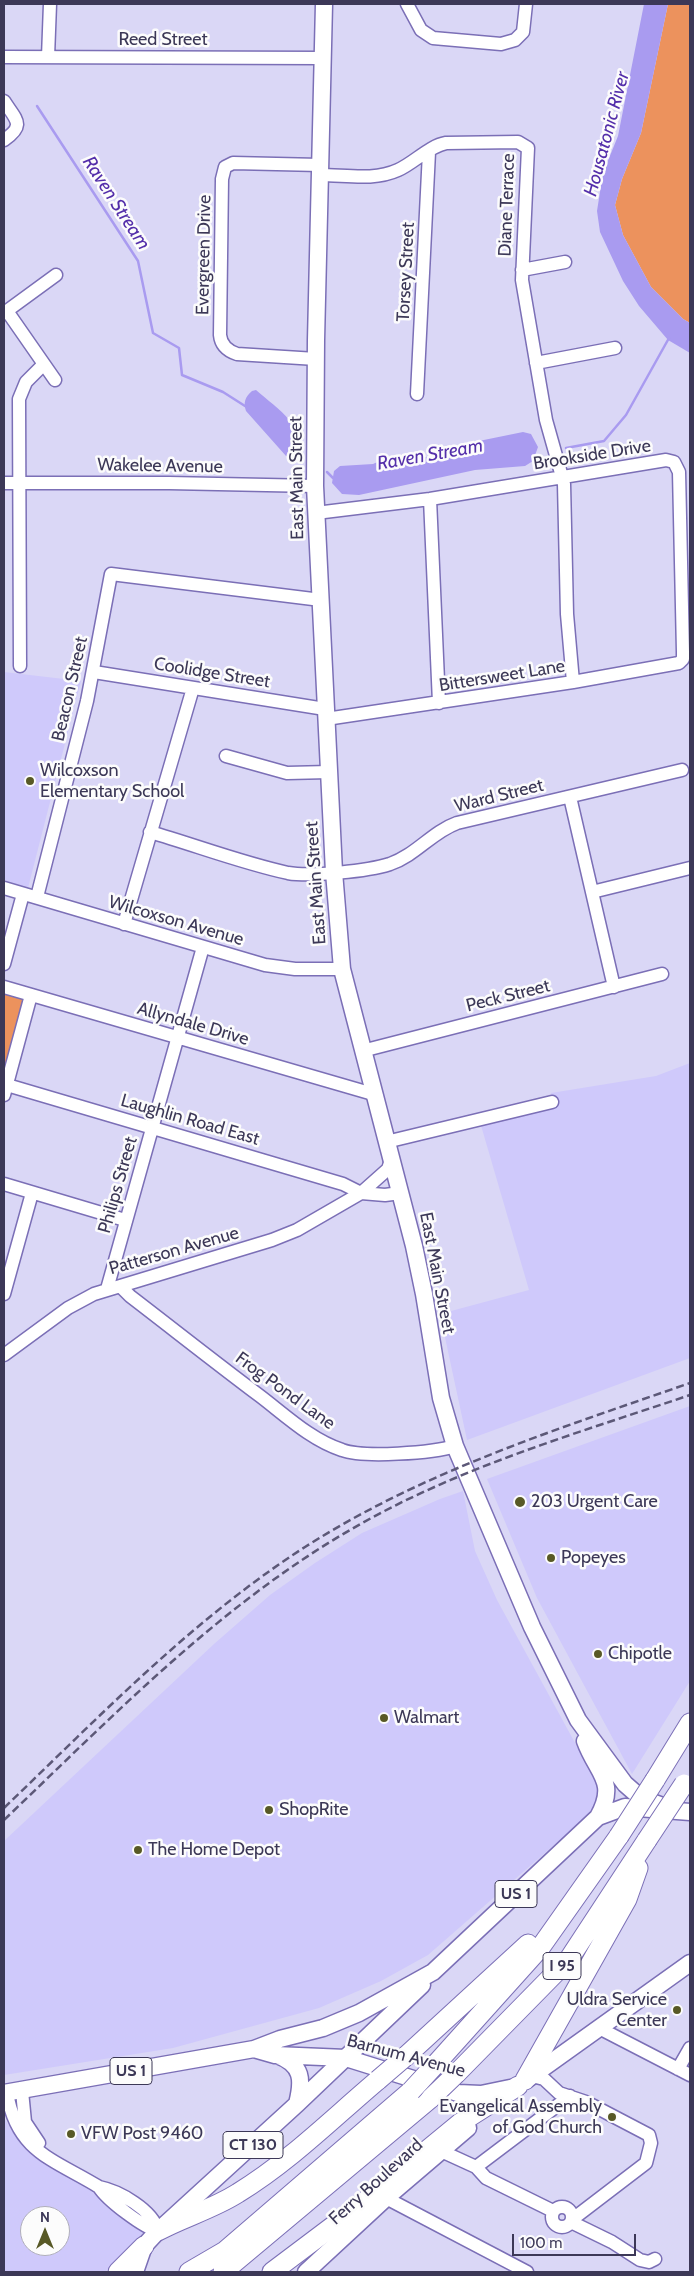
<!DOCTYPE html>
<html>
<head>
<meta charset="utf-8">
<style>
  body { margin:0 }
  #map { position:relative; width:694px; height:2276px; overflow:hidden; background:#dad7f6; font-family:Cabin,sans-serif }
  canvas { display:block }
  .frame { position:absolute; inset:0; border:5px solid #3c3857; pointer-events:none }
  .north { position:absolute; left:20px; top:2206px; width:50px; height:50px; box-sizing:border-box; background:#fcfcfc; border:1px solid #afaeba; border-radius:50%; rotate:0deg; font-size:14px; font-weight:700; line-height:20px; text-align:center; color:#3c3857 }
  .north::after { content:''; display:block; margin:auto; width:18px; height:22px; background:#585926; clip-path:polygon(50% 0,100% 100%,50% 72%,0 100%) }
  .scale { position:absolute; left:512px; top:2234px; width:124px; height:22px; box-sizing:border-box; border:2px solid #3c3857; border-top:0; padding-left:6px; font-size:15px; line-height:18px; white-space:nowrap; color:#3c3857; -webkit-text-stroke:4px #fcfcfc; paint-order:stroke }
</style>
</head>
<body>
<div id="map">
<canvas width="694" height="2276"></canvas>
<div class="frame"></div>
<div class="north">N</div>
<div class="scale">100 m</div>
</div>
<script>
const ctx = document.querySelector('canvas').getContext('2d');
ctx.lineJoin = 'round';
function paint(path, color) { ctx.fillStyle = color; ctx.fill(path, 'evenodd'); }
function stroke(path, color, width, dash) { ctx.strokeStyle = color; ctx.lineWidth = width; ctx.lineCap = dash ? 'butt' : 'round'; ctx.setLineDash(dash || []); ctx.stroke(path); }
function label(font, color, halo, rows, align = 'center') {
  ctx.font = font + ' Cabin,sans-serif'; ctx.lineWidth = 5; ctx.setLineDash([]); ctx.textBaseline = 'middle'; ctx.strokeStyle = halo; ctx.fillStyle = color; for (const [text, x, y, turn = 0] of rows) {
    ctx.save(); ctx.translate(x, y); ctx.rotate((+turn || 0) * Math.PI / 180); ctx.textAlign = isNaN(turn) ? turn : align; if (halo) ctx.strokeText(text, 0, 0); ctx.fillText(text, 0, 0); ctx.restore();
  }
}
const built = new Path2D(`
  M4 672 81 681 28 888 4 880Z
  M690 1063V1358L467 1440 440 1314 529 1290 480 1122 553 1105 551 1093 656 1076Z
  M690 1406V1681L632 1774 537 1598 487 1479Z
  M463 1491 475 1551 497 1600 598 1785 599 1794 593 1811 428 1955 381 1981 319 2008 173 2048 4 2075V1841L214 1644 270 1595 315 1563 362 1533 440 1499Z
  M4 2118 18 2139 146 2230 105 2272H4ZM30 2216H60V2246H30Z`);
const green = new Path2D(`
  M668 4H690V323L683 319 651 287 623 235 615 205 622 179 641 133Z
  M4 993 21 998 25 1002 4 1075Z`);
const water = new Path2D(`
  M644 4H668L641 133 622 179 615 205 623 235 651 287 683 319 690 323V353L668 340 639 306 623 281 600 232 597 211 603 173 618 136Z
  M256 390C277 409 310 427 296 460L286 456 246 411C243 403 245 397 252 391Z
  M523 432 531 434 538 447 533 461 525 466 475 470 359 495 342 494 332 483 334 471 340 466 373 464 384 459 405 456 431 457 474 442Z`);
const stream = new Path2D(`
  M37 106 138 261 153 333 179 348 182 375 223 392 245 406
  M298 445 303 449
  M566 448 604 441 626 415 669 338
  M327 472 333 478`);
const minor = new Path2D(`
  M407 4 421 30 433 38 501 44 515 40 523 32 526 4
  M4 57 323 58
  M48 57 50 4
  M4 101C16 120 26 125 4 140
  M320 175C346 175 374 181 398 170 414 163 429 146 446 143L518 142 528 148 522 280 546 420 564 484 567 614 573 682
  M522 270 565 262
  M7 311 55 380
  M4 313 56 275
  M316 359 237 354C228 351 221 346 220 335L222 179 225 167 233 163 320 165
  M536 363 615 348
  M417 394 429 152
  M4 483H169L315 486
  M430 499 439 703
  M316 513 430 499 666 460 674 462 679 472 683 652V659L679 663 573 682 326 719
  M20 666 19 399 26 382 43 365
  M94 672 325 709
  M226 756 287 773 329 772
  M570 797 614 987
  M150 832C195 845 242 863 288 873 311 877 368 871 390 864 416 855 432 832 457 823L682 770
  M4 888 265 965 295 969H342
  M592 892 690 868
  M37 897 87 701 111 574 321 600
  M124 924 193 688
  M4 964 23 894
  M4 987 373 1094
  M362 1051 662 974
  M7 1085 343 1184 361 1193 388 1169 391 1160
  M4 1095 31 995
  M386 1142 552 1102
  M4 1184 125 1220
  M120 1286 130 1296C173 1329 216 1363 260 1396 285 1415 311 1440 342 1450 363 1458 433 1453 455 1446
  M107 1289 203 947
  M4 1294 32 1193
  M4 1355 68 1308 94 1294 272 1240 297 1230 361 1193 385 1195 400 1193
  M599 2028 690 2075
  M678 2069 690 2048
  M532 2076 544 2079 559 2093 586 2102 649 2135 651 2143 646 2163 578 2215 572 2218
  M22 2091 25 2122 39 2143
  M7 2093C17 2152 53 2159 99 2187 119 2191 153 2210 158 2231 144 2228 107 2200 99 2187
  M441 2151 476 2167 486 2178 553 2211
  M476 2167 570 2096
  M386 2198 527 2272
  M552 2217a10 10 0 1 1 20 0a10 10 0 1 1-20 0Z
  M571 2222 612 2242 640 2260 649 2262 655 2259`);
const major = new Path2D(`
  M324 4 316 340 315 486 334 872 342 969 414 1246 424 1294 441 1398 455 1446 532 1627 578 1720 625 1784 641 1798 673 1810
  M585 1741C597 1774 618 1781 598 1817
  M254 2049 275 2055 346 2058 458 2093 481 2094 510 2088
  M277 2055C303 2065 303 2080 297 2104
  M525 2081 690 1963
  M4 2093 254 2049 280 2039 323 2028 359 2013 433 1972 598 1817 625 1807 690 1812
  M135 2272 144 2246 158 2231 297 2104 422 1985
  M306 2272 386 2198 468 2128`);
const highway = new Path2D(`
  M655 1780 690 1723
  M406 2056 528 1944
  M434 2066 540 1948 619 1836
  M456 2074 569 1959 647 1840
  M525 2080 627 1899 638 1868
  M158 2231C184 2217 213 2209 238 2193 289 2162 333 2118 378 2080
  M118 2272 144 2246
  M189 2272 225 2251 411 2091
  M223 2272 431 2098
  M272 2272 353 2211 460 2123 518 2086`);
const rail = new Path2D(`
  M4 1808C100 1716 193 1619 305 1547 424 1471 558 1429 690 1383
  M4 1820C113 1716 219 1606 350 1530 456 1468 575 1434 690 1395`);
const highwayBridge = new Path2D(`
  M619 1836 655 1780
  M647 1840 684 1784
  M378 2080 406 2056
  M411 2091 434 2066
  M431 2098 456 2074`);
const markers = [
  [30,781,5,"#585926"],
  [520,1502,6,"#585926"],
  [551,1558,5,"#585926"],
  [598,1654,5,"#585926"],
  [384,1718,5,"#585926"],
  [269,1810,5,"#585926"],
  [138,1850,5,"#585926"],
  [677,2010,5,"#585926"],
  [612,2117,5,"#585926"],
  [71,2134,5,"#585926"]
];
const shields = [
  [516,1894,42],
  [562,1966,38],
  [131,2071,42],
  [253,2145,60]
];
const shieldNames = [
  ["US 1",516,1894],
  ["I 95",562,1966],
  ["US 1",131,2071],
  ["CT 130",253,2145]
];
const streetNames = [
  ["Reed Street",163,40],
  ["Diane Terrace",507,205,-88],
  ["Evergreen Drive",204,255,-89],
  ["Torsey Street",406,272,-87],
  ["Brookside Drive",592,455,-9],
  ["Wakelee Avenue",160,466,1],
  ["East Main Street",297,478,-91],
  ["Coolidge Street",212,673,9],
  ["Bittersweet Lane",502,676,-9],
  ["Beacon Street",70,689,-77],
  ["Ward Street",499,796,-14],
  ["East Main Street",316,883,-94],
  ["Wilcoxson Avenue",176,921,16],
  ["Peck Street",508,996,-14],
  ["Allyndale Drive",193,1024,16],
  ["Laughlin Road East",190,1120,16],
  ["Philips Street",118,1185,-74],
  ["Patterson Avenue",174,1251,-16],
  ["East Main Street",437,1273,79],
  ["Frog Pond Lane",285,1391,36],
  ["Barnum Avenue",406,2056,15],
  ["Ferry Boulevard",376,2182,-42]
];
const poiNames = [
  ["Wilcoxson",40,771],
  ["Elementary School",40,792],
  ["203 Urgent Care",531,1502],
  ["Popeyes",561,1558],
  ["Chipotle",608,1654],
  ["Walmart",394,1718],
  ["ShopRite",279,1810],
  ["The Home Depot",148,1850],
  ["Uldra Service",667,2000,"right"],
  ["Center",667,2021,"right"],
  ["Evangelical Assembly",602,2107,"right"],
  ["of God Church",602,2128,"right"],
  ["VFW Post 9460",81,2134]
];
const waterNames = [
  ["Housatonic River",607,134,-75],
  ["Raven Stream",116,203,57],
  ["Raven Stream",430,455,-10]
];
paint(built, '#cfc9fb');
paint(green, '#ec925d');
paint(water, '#a99bf0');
stroke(stream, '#a99bf0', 2.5);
stroke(minor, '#7b6fb6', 15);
stroke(major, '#7b6fb6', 19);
stroke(highway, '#7b6fb6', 21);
stroke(minor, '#fff', 12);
stroke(major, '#fff', 16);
stroke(highway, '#fff', 19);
stroke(rail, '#5c5877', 2.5, [8, 4]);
stroke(highwayBridge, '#7b6fb6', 21, []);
stroke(highwayBridge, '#fff', 19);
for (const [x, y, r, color] of markers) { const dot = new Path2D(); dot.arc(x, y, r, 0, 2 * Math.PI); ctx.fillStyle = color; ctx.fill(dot); stroke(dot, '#fcfcfc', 2); }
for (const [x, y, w] of shields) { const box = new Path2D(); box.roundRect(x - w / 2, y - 13.5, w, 27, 4); ctx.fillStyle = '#fcfcfc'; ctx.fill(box); stroke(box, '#3c3857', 1); }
label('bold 16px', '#3c3857', null, shieldNames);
label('18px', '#3c3857', '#fcfcfc', streetNames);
label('18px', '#3c3857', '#fcfcfc', poiNames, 'left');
label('italic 19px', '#542faa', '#fcfcfc', waterNames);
</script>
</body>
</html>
